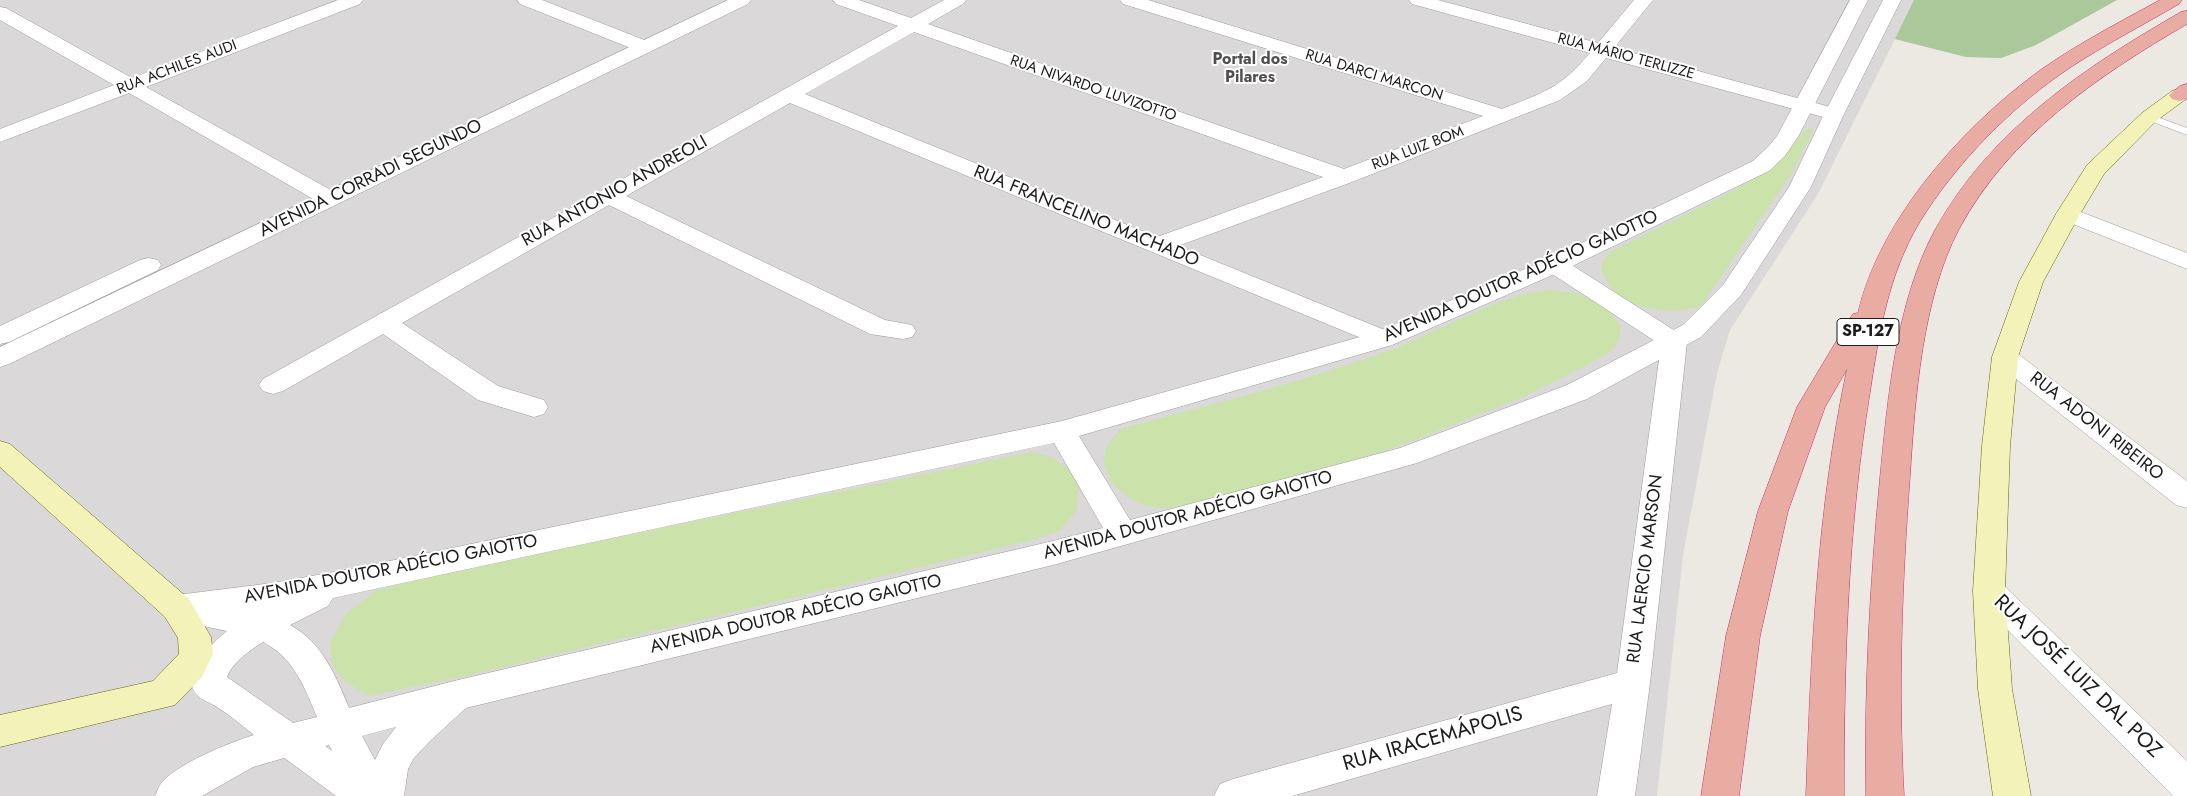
<!DOCTYPE html>
<html>
<head>
<meta charset="utf-8">
<style>
  body { margin:0 }
  canvas { display:block; background:#ece8e2 }
</style>
</head>
<body>
<canvas width="2187" height="796"></canvas>
<script>
const ctx = document.querySelector('canvas').getContext('2d');
ctx.lineJoin = 'round';
function paint(path, color) { ctx.fillStyle = color; ctx.fill(path, 'evenodd'); }
function stroke(path, color, width, dash) { ctx.strokeStyle = color; ctx.lineWidth = width; ctx.lineCap = dash ? 'butt' : 'round'; ctx.setLineDash(dash || []); ctx.stroke(path); }
function label(font, color, halo, rows, align = 'center') {
  ctx.font = font + ' Jost,sans-serif'; ctx.lineWidth = 4; ctx.setLineDash([]); ctx.textBaseline = 'middle'; ctx.strokeStyle = halo; ctx.fillStyle = color; for (const [text, x, y, turn = 0] of rows) {
    ctx.save(); ctx.translate(x, y); ctx.rotate((+turn || 0) * Math.PI / 180); ctx.textAlign = isNaN(turn) ? turn : align; if (halo) ctx.strokeText(text, 0, 0); ctx.fillText(text, 0, 0); ctx.restore();
  }
}
const residential = new Path2D(`
  M0 0H2117L2036 45 2001 58 1966 57 1895 39 1818 194 1730 330 1717 373 1683 555 1657 796H0Z`);
const grass = new Path2D(`
  M1808 128 1813 130 1792 173 1701 306C1666 318 1606 307 1601 264L1609 253 1738 188 1769 169Z
  M1552 290 1576 293 1598 303 1611 313 1620 325V335L1615 348 1595 361 1521 398 1389 450 1182 507C1174 507 1166 509 1158 508 1131 505 1099 481 1105 451 1107 444 1116 435 1120 429 1212 404 1304 382 1393 349 1445 330 1496 294 1552 290Z
  M1032 452 1051 457 1073 472 1078 488 1077 510 1059 531 1029 541 470 675 369 696 344 681 332 664 330 643 345 615 375 591 428 576Z`);
const forest = new Path2D(`
  M1914 0H2117L2036 45 2001 58 1966 57 1895 39Z`);
const service = new Path2D(`
  M2149 114 2187 128V135L2145 119 2144 117Z`);
const minor = new Path2D(`
  M338 0H363L360 4 146 87 338 194 341 199 338 204 330 206 322 204 129 93 0 142V129L114 85 0 20V7L6 8 132 78Z
  M517 0H542L652 43 654 47 652 51 645 53 638 51 520 4Z
  M833 0H859L911 18 944 0H966L963 4 928 24 1344 169 1483 116 1123 4 1120 0H1148L1502 109C1544 92 1560 89 1590 53L1412 4 1409 0H1438L1598 43 1634 0H1653L1614 48 1841 110 1844 114 1841 118 1834 120 1606 58 1587 81 1560 100 1352 182 1178 246 1392 333 1396 339 1392 345 1383 347 790 103 626 196 885 320 912 325 916 331 912 337 903 339 870 334 609 205 402 323 498 386 544 400 548 407 544 414 534 417 478 400 383 334 283 391 273 394 263 391 259 385 263 379 898 26 836 4ZM914 32 1323 177 1157 237 805 94Z
  M2068 207 2187 253V269L2060 219 2056 214 2060 209Z
  M1555 258 1564 260 1683 336 1687 342 1650 683 1635 796H1597L1612 704 1292 796H1214L1220 784 1233 779 1617 673 1661 345 1546 270 1543 265 1546 260Z
  M2005 348 2014 351 2187 481V508L2176 505 1996 363 1992 357 1996 351Z
  M1989 578 2000 582 2187 761V796H2173L1978 600 1973 591 1978 582Z
  M288 724 301 729 379 784 385 796H336L275 751 270 740 275 729Z`);
const tertiary = new Path2D(`
  M728 0H751L748 4 9 364 0 367V347Z
  M1850 0H1868L1798 137 1784 157 1769 171 1564 270 1392 345 1079 436 1130 520 1400 448 1567 385 1683 325 1723 285 1789 187 1824 114 1883 0H1901L1844 114 1811 187 1741 295 1701 337 1587 399 1417 463 1053 565 466 708 430 741 414 758 408 769 404 796H356L329 745 253 767 202 796H155C157 793 158 788 160 785 173 765 231 742 254 735 241 725 230 715 217 707 211 703 202 700 197 695 179 675 213 642 227 631L198 625 186 620 177 621 165 617 161 608 165 599 177 595 273 583 356 568 1062 421 1374 333 1546 260 1753 161 1768 147 1777 136ZM1054 443 1103 528 1053 541 458 680 349 708C336 676 322 642 290 625L328 606 333 598ZM263 642C294 658 304 686 317 717L293 723 227 677C232 663 250 650 263 642ZM396 727 383 744 375 760 362 736Z
  M149 258 158 260 161 265 158 270 9 342 0 344V326L140 260Z`);
const secondary = new Path2D(`
  M2179 89 2187 92 2186 99 2156 121 2104 174 2080 214 2043 282 2018 357 2010 446 2005 591 2012 689 2031 796H1993L1978 689 1973 591 1982 446 1992 357 2019 282 2056 214 2087 165 2142 113 2172 91Z
  M0 441 10 444 189 599 211 637 213 654 202 677 175 705 0 747V715L153 681 179 654 178 638 165 617 0 467Z`);
const trunk = new Path2D(`
  M2160 0H2182L2179 4C2143 25 2106 44 2071 67 2012 106 1956 163 1919 223 1888 276 1879 333 1870 392 1848 526 1844 661 1844 796H1806C1811 653 1817 509 1847 369L1825 407 1788 511 1760 636 1739 796H1701L1726 636 1758 511 1797 407 1849 320 1853 314 1858 313C1880 218 1964 125 2042 69 2079 43 2120 22 2160 0Z
  M2187 11V24C2098 76 2009 136 1959 229 1922 299 1915 399 1910 476 1902 584 1898 688 1904 796H1866C1864 689 1870 584 1880 478 1888 396 1896 303 1935 230 1990 130 2085 67 2181 12Z
  M2187 84V99L2179 101 2172 99 2169 95 2180 86Z`);
const farStreetnames = [
  ["RUA MÁRIO TERLIZZE",1626,57,15],
  ["RUA ACHILES AUDI",177,68,-21],
  ["RUA DARCI MARCON",1374,76,17],
  ["RUA NIVARDO LUVIZOTTO",1093,89,19],
  ["RUA LUIZ BOM",1418,149,-21]
];
const farNeighbourhoodnames = [
  ["Portal dos",1250,60],
  ["Pilares",1250,78]
];
const shields = [
  [1868,332,62]
];
const shieldNames = [
  ["SP-127",1868,332]
];
const streetNames = [
  ["AVENIDA CORRADI SEGUNDO",371,179,-26],
  ["RUA ANTONIO ANDREOLI",615,192,-29],
  ["RUA FRANCELINO MACHADO",1086,217,22],
  ["AVENIDA DOUTOR ADÉCIO GAIOTTO",1521,277,-24],
  ["RUA ADONI RIBEIRO",2096,427,38],
  ["AVENIDA DOUTOR ADÉCIO GAIOTTO",1188,516,-15],
  ["RUA LAERCIO MARSON",1646,569,-83],
  ["AVENIDA DOUTOR ADÉCIO GAIOTTO",391,570,-11],
  ["AVENIDA DOUTOR ADÉCIO GAIOTTO",796,615,-13]
];
const nearStreetnames = [
  ["RUA JOSÉ LUIZ DAL POZ",2077,677,44],
  ["RUA IRACEMÁPOLIS",1433,740,-16]
];
paint(residential, '#dad8d9');
paint(grass, '#cbe3ab');
paint(forest, '#abc89a');
stroke(service, '#9d9d9d', 1);
stroke(minor, '#9d9d9d', 1);
stroke(tertiary, '#9d9d9d', 1);
stroke(secondary, '#65680d', 1);
stroke(trunk, '#c83170', 1);
paint(service, '#fff');
paint(minor, '#fff');
paint(tertiary, '#fff');
paint(secondary, '#f3f2b9');
paint(trunk, '#e9aca2');
label('15px', '#1c1c1c', '#fff', farStreetnames);
label('bold 16px', '#4f4f4f', '#fff', farNeighbourhoodnames);
for (const [x, y, w] of shields) { const box = new Path2D(); box.roundRect(x - w / 2, y - 13.5, w, 27, 4); ctx.fillStyle = '#fff'; ctx.fill(box); stroke(box, '#1c1c1c', 1); }
label('bold 16px', '#1c1c1c', null, shieldNames);
label('18px', '#1c1c1c', '#fff', streetNames);
label('21px', '#1c1c1c', '#fff', nearStreetnames);
</script>
</body>
</html>
